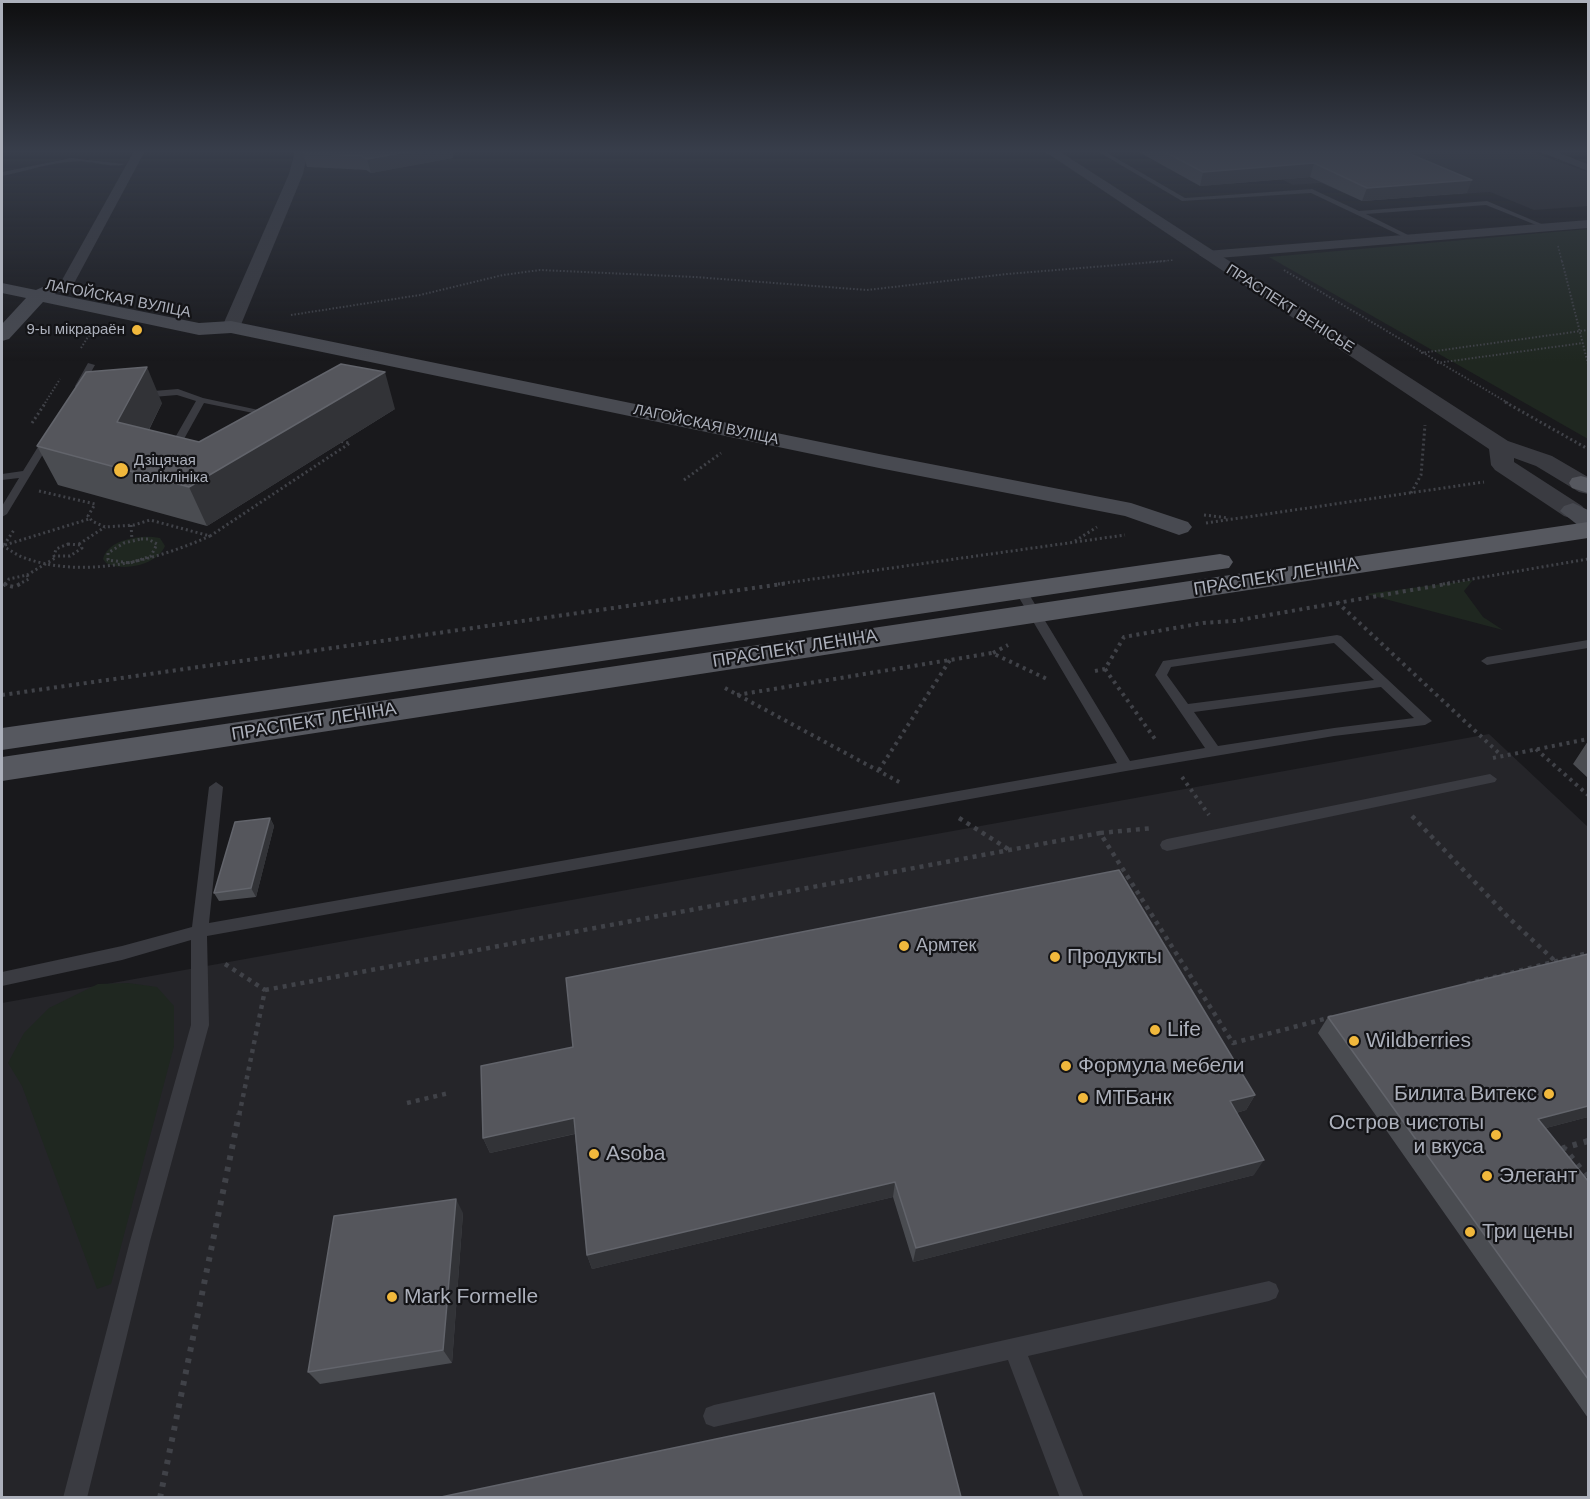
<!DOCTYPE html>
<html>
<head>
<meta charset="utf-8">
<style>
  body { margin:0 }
  #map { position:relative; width:1590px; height:1499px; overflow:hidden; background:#19191c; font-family:Helvetica,sans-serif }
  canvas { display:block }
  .frame { position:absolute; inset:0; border:3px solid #acb0bb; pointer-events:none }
</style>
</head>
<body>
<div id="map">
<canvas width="1590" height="1499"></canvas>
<div class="frame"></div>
</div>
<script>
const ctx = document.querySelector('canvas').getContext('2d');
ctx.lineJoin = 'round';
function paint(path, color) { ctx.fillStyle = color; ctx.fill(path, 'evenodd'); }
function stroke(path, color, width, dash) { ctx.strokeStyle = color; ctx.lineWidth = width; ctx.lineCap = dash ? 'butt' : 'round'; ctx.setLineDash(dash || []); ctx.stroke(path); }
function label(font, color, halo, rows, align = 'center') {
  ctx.font = font + ' Helvetica,sans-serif'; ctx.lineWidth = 4.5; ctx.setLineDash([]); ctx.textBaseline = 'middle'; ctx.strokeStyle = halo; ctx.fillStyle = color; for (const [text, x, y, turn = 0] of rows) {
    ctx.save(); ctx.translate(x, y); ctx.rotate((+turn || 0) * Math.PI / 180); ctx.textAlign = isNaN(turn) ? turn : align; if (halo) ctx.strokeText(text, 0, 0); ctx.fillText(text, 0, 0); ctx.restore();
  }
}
const built = new Path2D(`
  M1224 151H1529L1588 172V206L1534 210 1490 192 1362 201 1321 183 1293 185Z
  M1489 734 1588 827V1497L2 1498V1003Z`);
const green = new Path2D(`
  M1588 229V439L1269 257Z
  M153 537 160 538 165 546C157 565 124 572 106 563L103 559C108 540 137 536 153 537Z
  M1473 580 1464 591 1483 617 1503 630 1366 594Z
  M128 983 157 987 174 1006V1046L111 1284 97 1289 22 1086 8 1063 24 1033 49 1008 98 984Z`);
const pathFar5 = new Path2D(`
  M1558 246 1562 262
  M1150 262 1174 260`);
const pathFar4 = new Path2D(`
  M1562 261 1588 364
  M1284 270 1508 403
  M291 315 420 295 503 275 540 270 695 277 867 290 1007 274 1167 261
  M81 348 93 329
  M1421 353 1588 330
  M1437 363 1583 343
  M45 403 60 379`);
const pathFar3 = new Path2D(`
  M1505 402 1588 449
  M32 423 46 402
  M684 480 721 453
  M39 491 95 504 88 516 92 521 105 527 134 525 150 520 210 536 350 443 338 441
  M1411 493 1421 475 1425 425
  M1204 515 1229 518
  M1206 523 1484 482
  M131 525 132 540
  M141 539H148L157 544 151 556 130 563 108 560V553L124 543Z
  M1075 541 1097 527
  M68 544 80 545 82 548 70 556H54L56 549Z
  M79 544 105 527
  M4 545 14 530
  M5 545 89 519
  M2 546C9 549 15 554 22 557 83 580 154 561 210 536
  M27 575 57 557
  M5 584 9 579 27 575 29 579 19 584
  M778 584 1125 535
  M1443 584 1588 559`);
const pathFar2 = new Path2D(`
  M6 583 5 585 14 587 22 583
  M1337 602 1501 755
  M993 653 1008 645
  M1105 669 1155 739
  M1095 671 1105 669 1124 637 1203 623 1234 621 1452 583
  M725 688 901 783
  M2 695 789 583
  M737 695 992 653 1047 679
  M1536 749 1588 795
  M1493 758 1588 739
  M879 770 950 660
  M1182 777 1209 815`);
const pathFar1 = new Path2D(`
  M1412 816 1510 919 1556 962
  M959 818 1008 849
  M1100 833 1153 828
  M225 964 265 990 239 1116
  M1467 984 1588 953
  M265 990 1100 833 1233 1043 1332 1017
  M407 1103 449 1093`);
const path = new Path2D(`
  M1588 1141 1564 1148 1588 1178
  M160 1498 239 1114`);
const service = new Path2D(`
  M1097 151H1104L1185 198 1312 189 1359 211 1487 201 1551 228 1546 229 1486 205 1366 214 1412 237 1410 240 1311 193 1182 201Z
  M71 158 125 164C114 168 99 163 87 162 57 159 30 171 2 176V172Z
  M88 363 95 365 82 388H76L75 386Z
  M178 389 203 398 277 414 273 417 204 403 179 448 180 450 173 453 168 450 196 401 177 395 141 398 137 395 141 392Z
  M46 434 54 436 7 514 2 517V506L19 478 2 480V474L23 471Z
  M1021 588 1027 591 1130 761 1205 748 1155 675 1163 661 1337 635 1341 636 1432 721 1425 725 1334 736 1126 771 207 936 209 1025 150 1241 87 1498H63L130 1241 191 1025V940L122 960 2 986V972L122 946 192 927 209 787 216 782 223 787 209 923 1117 763 1015 591ZM1334 643 1374 680 1188 704 1167 675 1171 667ZM1381 687 1414 718 1334 728 1218 746 1194 712Z
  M1588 640V648L1487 665 1481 661 1487 657Z
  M1490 774 1497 779 1495 782 1167 851 1162 849 1160 845 1162 841 1167 839Z
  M1269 1281 1276 1284 1279 1291 1276 1298 1269 1301 1028 1356 1084 1498H1060L1008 1360 714 1427 706 1424 703 1416 706 1408 714 1405Z`);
const minor = new Path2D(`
  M134 151H145L71 289 69 292H59L57 289Z
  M1538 151H1554L1588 164V171Z
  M1588 220V228L1206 259 1199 255 1206 251Z`);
const tertiary = new Path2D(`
  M295 151H308L303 174 240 327 238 331H224L222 327 289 174Z
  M1044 151H1059L1508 441 1552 456 1588 477V494L1579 492 1536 466 1514 458V462L1582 506 1586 511 1582 516 1573 519 1564 516 1495 470 1491 465 1489 449Z`);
const secondary = new Path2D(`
  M54 282 60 283 63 287 55 294 199 323 231 321 879 454 1131 503 1188 522 1192 527 1188 532 1179 535 1125 516 879 468 231 333 199 335 43 302 9 339 2 341V324L26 298 2 293V283L36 290Z
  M1573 503 1588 510V528L1579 526 1560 511 1564 506Z`);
const primary = new Path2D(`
  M1581 476 1588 478V493L1572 488 1569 483 1572 478Z
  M1588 522V538L2 781V757Z
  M1220 554 1229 556 1233 562 1229 568 2 750V728Z`);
const wall = new Path2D(`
  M1137 151H1403L1467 193 1362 201 1310 177 1200 186Z
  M303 153 453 158 371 173 366 170 307 167Z
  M162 403 149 430 199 442 395 409 207 526 58 485 37 446Z
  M1588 741V778L1573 764Z
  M270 818 274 826 256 897 219 901 214 893Z
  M1328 1017 1588 1117 1546 1128 1588 1181V1418L1318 1033Z
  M1255 1095 1246 1110 1236 1113 1254 1175 913 1262 893 1197 592 1269 587 1255 575 1134 490 1153 483 1138Z
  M463 1213 452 1363 320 1384 308 1372Z`);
const shadedWall = new Path2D(`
  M411 151H453V158L371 173 367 159Z
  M1314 163 1310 177 1200 186 1203 172Z
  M1472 180 1467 193 1362 201 1367 188Z
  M147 367 162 403 134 459 117 422Z
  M385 372 395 409 207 526 189 487Z
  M270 818 274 826 256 897 251 888Z
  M1255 1095 1246 1110 1221 1117 1230 1101Z
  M1588 1106V1117L1523 1134 1538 1119Z
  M574 1118 578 1133 490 1153 483 1138Z
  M1264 1160 1254 1175 913 1262 916 1248Z
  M895 1182 893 1197 592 1269 587 1255Z
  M456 1199 463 1213 452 1363 443 1350Z`);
const building = new Path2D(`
  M307 151H411L367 159 362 156 303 153Z
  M1163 151H1403L1472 180 1367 188 1314 163 1203 172Z
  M341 364 385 372 189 487 37 446 86 372 147 367 117 422 199 442Z
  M270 818 251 888 214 893 235 822Z
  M1119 870 1255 1095 1230 1101 1264 1160 916 1248 895 1182 587 1255 574 1118 483 1138 481 1066 573 1047 566 978Z
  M1588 954V1106L1538 1119 1588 1181V1379L1328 1017Z
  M456 1199 443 1350 308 1372 334 1216Z
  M934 1393 961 1497H441Z`);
const markers = [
  [137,330,6,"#f1b83c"],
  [121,470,8,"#f1b83c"],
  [904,946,6,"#f1b83c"],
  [1055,957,6,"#f1b83c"],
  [1155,1030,6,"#f1b83c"],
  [1354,1041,6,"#f1b83c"],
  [1066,1066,6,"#f1b83c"],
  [1549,1094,6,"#f1b83c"],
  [1083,1098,6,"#f1b83c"],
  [1496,1135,6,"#f1b83c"],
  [594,1154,6,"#f1b83c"],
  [1487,1176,6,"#f1b83c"],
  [1470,1232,6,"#f1b83c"],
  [392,1297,6,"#f1b83c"]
];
const farStreetnames = [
  ["ЛАГОЙСКАЯ ВУЛІЦА",118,299,11],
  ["ПРАСПЕКТ ВЕНІСЬЕ",1290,309,33],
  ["ЛАГОЙСКАЯ ВУЛІЦА",706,425,12]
];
const farPoinames = [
  ["9-ы мікрараён",125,330],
  ["Дзіцячая",134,461,"left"],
  ["паліклініка",134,478,"left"]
];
const streetNames = [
  ["ПРАСПЕКТ ЛЕНІНА",1276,577,-9],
  ["ПРАСПЕКТ ЛЕНІНА",795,649,-9],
  ["ПРАСПЕКТ ЛЕНІНА",314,722,-9]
];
const poiNames = [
  ["Армтек",916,946]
];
const nearPoinames = [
  ["Продукты",1067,957],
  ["Life",1167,1030],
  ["Wildberries",1366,1041],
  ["Формула мебели",1078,1066],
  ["Билита Витекс",1537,1094,"right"],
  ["МТБанк",1095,1098],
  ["Остров чистоты",1484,1123,"right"],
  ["и вкуса",1484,1147,"right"],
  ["Asoba",606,1154],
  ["Элегант",1499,1176],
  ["Три цены",1482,1232],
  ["Mark Formelle",404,1297]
];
paint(built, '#252529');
paint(green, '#1f2720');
stroke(pathFar5, '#404248', 1.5, [1.5, 2]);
stroke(pathFar4, '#404248', 2, [1.5, 2]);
stroke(pathFar3, '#404248', 3, [2, 3]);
stroke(pathFar2, '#404248', 4, [3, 4.5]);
stroke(pathFar1, '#404248', 4.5, [4, 5]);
stroke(path, '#404248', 6, [4.5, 7]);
paint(service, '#3a3b41');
paint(minor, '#3a3b41');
paint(tertiary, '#3a3b41');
paint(secondary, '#484a51');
paint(primary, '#56585f');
paint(wall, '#4a4c51');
paint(shadedWall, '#323337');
paint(building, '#55565c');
stroke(building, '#62646b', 1.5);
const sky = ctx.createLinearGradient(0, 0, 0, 361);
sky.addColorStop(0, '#0e0e0f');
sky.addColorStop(0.42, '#383e4b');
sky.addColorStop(1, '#383e4b00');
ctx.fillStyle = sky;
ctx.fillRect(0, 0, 1590, 361);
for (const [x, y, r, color] of markers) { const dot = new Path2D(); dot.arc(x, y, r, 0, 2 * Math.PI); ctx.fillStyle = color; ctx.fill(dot); stroke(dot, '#141417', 2); }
label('15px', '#acb0bb', '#141417', farStreetnames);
label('15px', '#acb0bb', '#141417', farPoinames, 'right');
label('18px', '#acb0bb', '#141417', streetNames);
label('18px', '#acb0bb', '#141417', poiNames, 'left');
label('21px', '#acb0bb', '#141417', nearPoinames, 'left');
</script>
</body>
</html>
